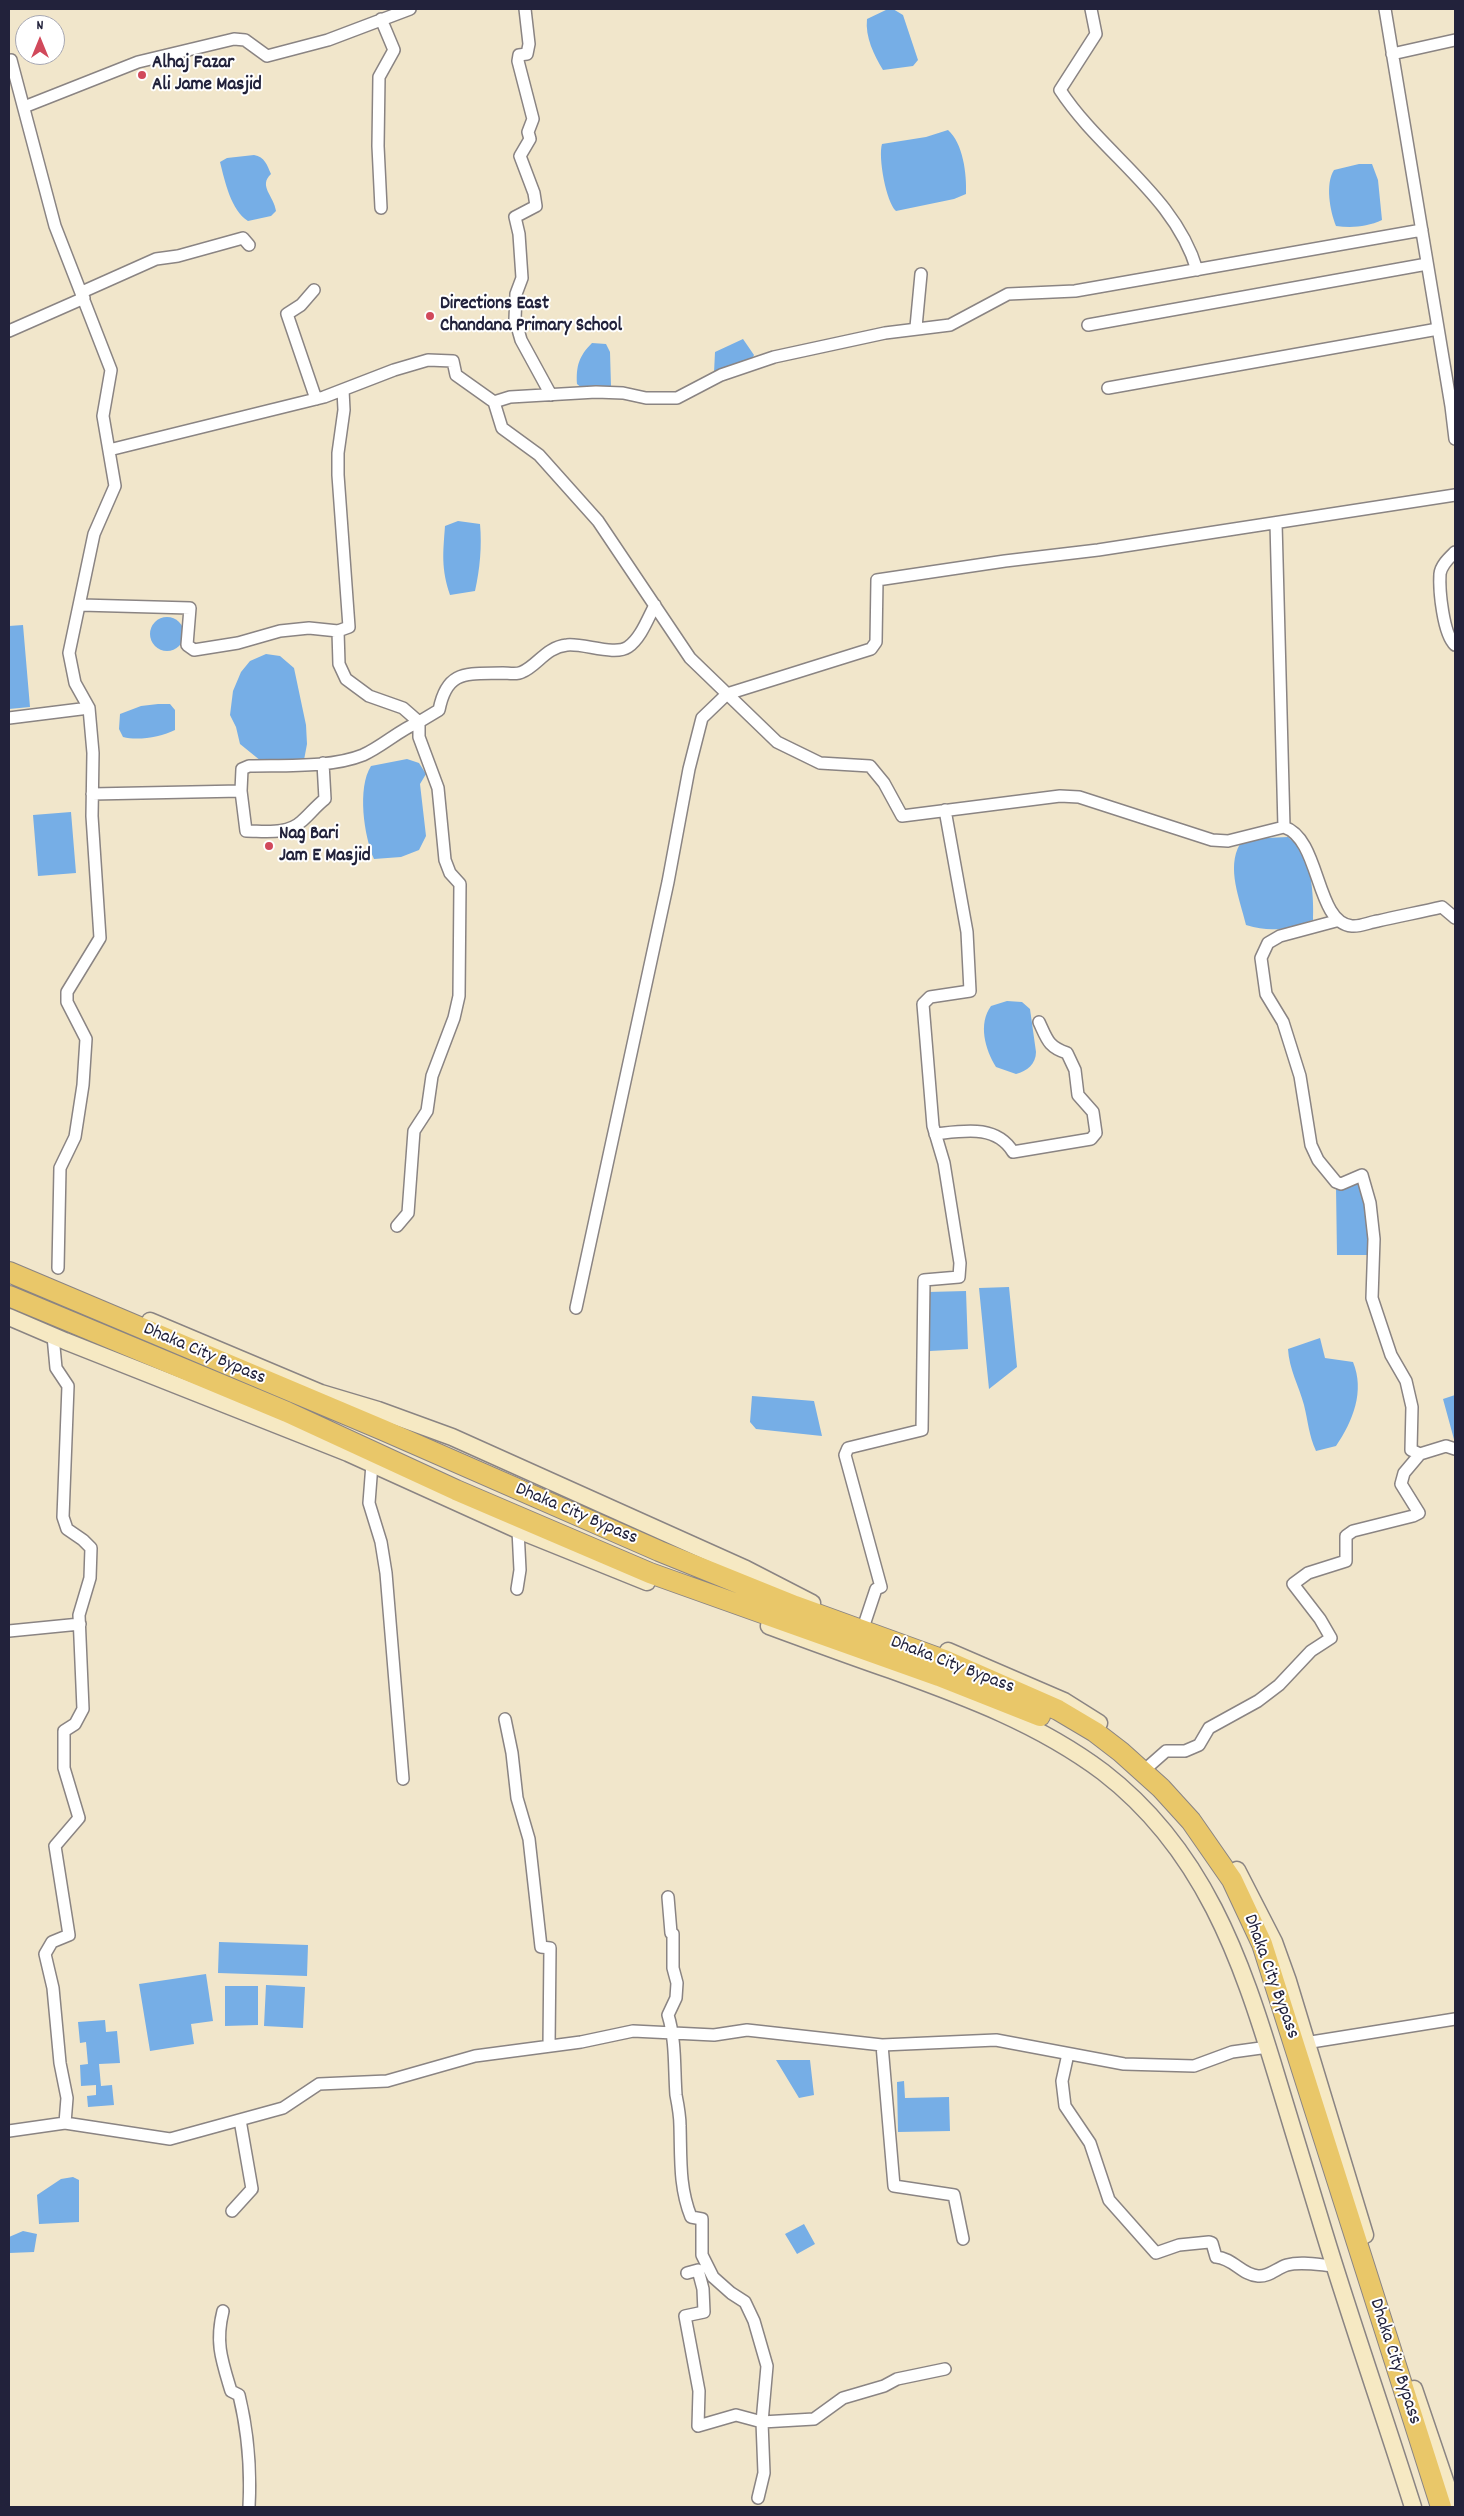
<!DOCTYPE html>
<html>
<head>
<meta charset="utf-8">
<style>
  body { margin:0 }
  #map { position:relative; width:1464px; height:2516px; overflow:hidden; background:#f1e6cb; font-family:Dekko,sans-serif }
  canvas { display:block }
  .frame { position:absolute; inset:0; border:10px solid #22223b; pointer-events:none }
  .north { position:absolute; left:15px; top:15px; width:50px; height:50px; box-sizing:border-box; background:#fff; border:1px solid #a7a7b1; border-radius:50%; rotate:0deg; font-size:14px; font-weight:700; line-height:20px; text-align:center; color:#22223b }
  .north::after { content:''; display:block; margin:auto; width:18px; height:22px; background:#d1495b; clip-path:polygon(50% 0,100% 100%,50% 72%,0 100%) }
</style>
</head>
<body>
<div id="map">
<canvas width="1464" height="2516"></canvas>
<div class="frame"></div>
<div class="north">N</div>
</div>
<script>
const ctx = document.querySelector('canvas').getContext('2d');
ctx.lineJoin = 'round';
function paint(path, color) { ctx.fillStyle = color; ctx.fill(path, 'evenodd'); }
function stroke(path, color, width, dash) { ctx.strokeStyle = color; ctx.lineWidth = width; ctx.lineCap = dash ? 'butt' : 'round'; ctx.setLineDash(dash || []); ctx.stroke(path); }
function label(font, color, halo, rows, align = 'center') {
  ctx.font = font + ' Dekko,sans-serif'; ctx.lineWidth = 4; ctx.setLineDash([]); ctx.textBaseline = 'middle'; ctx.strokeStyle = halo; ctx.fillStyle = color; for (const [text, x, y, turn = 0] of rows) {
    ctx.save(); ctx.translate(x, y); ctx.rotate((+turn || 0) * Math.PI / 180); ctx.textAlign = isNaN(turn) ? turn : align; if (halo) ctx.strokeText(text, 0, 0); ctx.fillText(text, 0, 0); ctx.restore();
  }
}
const water = new Path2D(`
  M888 9H893L903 15 918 60 913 66 883 70C874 55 865 37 867 19Z
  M948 130C963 143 967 174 966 194L954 199 896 211C886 202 878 157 882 144L926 137Z
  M254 155C265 157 267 165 271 174 258 186 274 196 276 211L271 216 248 221C231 210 225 182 220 162L227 158Z
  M1359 164H1372L1378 180 1382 220C1367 227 1352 228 1336 226 1330 211 1325 184 1334 170Z
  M743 339 754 355 752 359 714 373 715 352Z
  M592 343 606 344 610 352 611 386 583 389 577 384C576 366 579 356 592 343Z
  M458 521 480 524C482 546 480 569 475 591L450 595C441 568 443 553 445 526Z
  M150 634a17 17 0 1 1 34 0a17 17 0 1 1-34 0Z
  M23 625 30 707 9 709V626Z
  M266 654 280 656 294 668 306 725 307 744 304 760 261 761 240 744 236 727 230 715 233 691 241 672 250 661Z
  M158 704H170L175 710V730C161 737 138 741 123 737L119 729 120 714 141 706Z
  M407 759 419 763 426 774 420 784 426 836 419 850 401 857 374 859C364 836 357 788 371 766Z
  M71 812 76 873 38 876 33 815Z
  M1288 837C1292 841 1297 844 1300 848 1312 862 1314 902 1313 920 1287 929 1273 933 1246 925 1240 899 1226 868 1240 844L1266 838Z
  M1007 1001 1022 1002 1030 1009 1036 1052C1036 1064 1027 1071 1016 1074L996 1067C985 1049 978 1024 991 1006Z
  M1358 1181 1367 1202 1371 1255H1337L1336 1187Z
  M1009 1287 1017 1367 989 1389 979 1288Z
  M966 1291 968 1349 930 1351 928 1292Z
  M1320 1338 1325 1358 1353 1362C1365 1391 1353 1421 1336 1446L1316 1451C1309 1436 1308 1421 1304 1405 1299 1386 1289 1369 1288 1349Z
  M1455 1395V1443L1443 1399Z
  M752 1396 814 1401 822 1436 756 1429 750 1422Z
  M219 1942 308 1945 307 1976 218 1973Z
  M206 1974 213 2021 191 2024 194 2044 150 2051 139 1984Z
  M266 1985 305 1987 303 2028 264 2026Z
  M225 1986H258V2025L225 2026Z
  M105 2020 106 2032 117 2031 120 2063 99 2064 101 2086 112 2085 114 2105 88 2107 87 2096 96 2095V2085L81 2086 80 2065 88 2064 86 2042 80 2043 78 2022Z
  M776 2060H810L814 2095 799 2098Z
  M904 2081 905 2098 949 2097 950 2131 898 2132 897 2082Z
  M73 2177 79 2180V2222L39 2224 37 2195 61 2179Z
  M804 2224 815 2244 797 2254 785 2234Z
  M23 2231 37 2234 34 2252 9 2253V2237Z`);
const minor = new Path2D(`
  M525 9 529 44 527 54 519 55 518 61 533 119 528 132 530 139 520 156 534 193 536 206 515 217 519 234 522 278 516 294 515 319 521 340 551 395
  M1091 9 1096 34 1060 90C1101 153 1175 195 1197 270
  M1385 9 1451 406
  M381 19 394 50 379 77 378 146 381 208
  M1392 54 1455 40
  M9 61 11 60 55 226 111 370 103 416 115 486 94 534 69 653 75 683 89 708 93 753 92 816 100 938 67 992V1002L86 1039 83 1085 75 1137 60 1168 58 1268
  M24 107 138 62 234 39 245 40 267 56 328 40 410 9
  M314 290 301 305 287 314 316 399
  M82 292 156 259 178 256 243 238 249 245
  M1088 325 1427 264
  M916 327 921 274
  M9 331 84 298
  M1108 388 1438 329
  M494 402 510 397 596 392 623 393 646 398H677L721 375 774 357 885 333 950 325 1008 294 1075 291 1422 230
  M1455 405 1451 406 1455 439
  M109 450 324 397 394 370 428 360 453 361 456 375 494 402 502 428 539 455 598 521 690 658 777 742 820 763 870 766 884 783 902 816 1060 796 1079 797 1212 840 1228 841 1284 827C1321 839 1315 923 1352 926 1360 927 1370 922 1378 921 1399 916 1421 912 1442 907L1455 918
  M1276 523 1284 827
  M1455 552C1449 558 1441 565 1440 574 1439 590 1443 634 1455 645
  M81 605 190 608 187 645 194 650 238 643 280 631 309 628 338 631 349 627 338 475V453L344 410 343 390
  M9 718 89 708
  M241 791 246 831C265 831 287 835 302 821 310 814 316 806 325 799L323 763
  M92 794 241 791 242 769 249 766C283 765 331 768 363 755 383 746 399 730 419 722L403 708 369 696 346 679 339 664 338 631
  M1336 921 1280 936 1268 943 1261 958 1266 994 1283 1022 1300 1076 1311 1145 1318 1160 1336 1182 1341 1184 1362 1175 1370 1203 1374 1239 1372 1298 1391 1355 1406 1381 1412 1407 1411 1450 1420 1454 1446 1446 1455 1449
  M935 1134C963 1131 996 1124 1013 1152L1091 1139 1096 1133 1093 1112 1078 1095 1075 1070 1067 1053C1048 1047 1047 1039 1039 1022
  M397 1226 408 1213 414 1131 427 1111 432 1076 454 1018 459 996 460 884 450 873 445 860 438 788 419 737V722L439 710C447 669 467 674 503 673 508 673 517 675 522 672 537 666 546 647 567 645 583 643 615 656 628 647 641 638 648 618 655 605
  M576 1308 668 882 689 769 702 718 727 694 871 649 876 642 877 580 1005 561 1098 550 1455 495
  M53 1336 56 1368 68 1386 63 1517 67 1529 83 1540 91 1548 90 1578 79 1615 83 1709 75 1724 64 1731V1768L79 1818 55 1846 69 1935 52 1942 45 1954 53 1988 60 2063 67 2098 65 2123
  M372 1464 369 1503 381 1542 386 1573 403 1779
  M517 1589 520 1570 518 1530
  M865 1622 876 1589 881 1587 845 1455 848 1448 922 1430 924 1280 959 1277 960 1263 944 1163 933 1126 923 1004 930 997 970 991 967 932 945 810
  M9 1631 80 1624
  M505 1719 512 1753 517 1798 529 1839 541 1947 550 1948 549 2046
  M1149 1766 1166 1751H1185L1199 1745 1209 1728 1258 1701 1279 1685 1311 1651 1331 1638 1320 1619 1293 1584 1308 1573 1346 1561V1536L1353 1531 1413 1516 1419 1513 1401 1484 1404 1473 1420 1454
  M668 1897 671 1933 673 1934V1968L677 1983 676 1998 668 2015C676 2041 674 2068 676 2095 678 2105 680 2116 680 2126 681 2158 679 2187 691 2217L702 2219V2255L713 2277 731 2293 745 2302 754 2321 767 2366 762 2422 736 2415 698 2426 699 2391 685 2316 704 2312 703 2289 698 2270 687 2273
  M1305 2043 1455 2019
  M882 2045 894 2186 954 2195 963 2239
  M1068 2054 1062 2081 1065 2106 1090 2143 1109 2200 1156 2253 1179 2245 1209 2242 1212 2243 1216 2257C1233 2258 1242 2275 1258 2276 1269 2277 1277 2268 1287 2265 1301 2261 1320 2265 1334 2266
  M9 2131 65 2123 170 2139 283 2108 319 2084 387 2081 475 2056 581 2042 633 2031 714 2035 747 2030 882 2045 996 2040 1124 2064 1194 2066 1232 2052 1268 2047
  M232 2211 252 2189 240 2120
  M223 2311C215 2343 222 2361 231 2391L239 2395C248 2432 251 2469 249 2507
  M758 2498 764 2473 762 2422 814 2419 843 2398 884 2386 897 2379 945 2369`);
const secondary = new Path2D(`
  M9 1317 65 1341 348 1453 518 1530 647 1582
  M150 1321 321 1393 378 1410 452 1437 746 1569 812 1603
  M769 1626C810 1641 850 1656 891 1670 966 1697 1039 1724 1103 1772 1203 1849 1241 1958 1276 2074 1292 2126 1308 2179 1324 2232 1352 2324 1384 2415 1413 2507
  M948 1651 1064 1701 1099 1723
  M1237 1870 1274 1942 1288 1981 1365 2235
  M1414 2389 1454 2507`);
const trunk = new Path2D(`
  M9 1272 383 1430 659 1551 795 1606 944 1660 1058 1710 1095 1732 1121 1752 1161 1788 1191 1821 1232 1880 1262 1944 1441 2507
  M9 1296 287 1412 456 1490 650 1573 939 1676 1040 1716`);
const markers = [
  [142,75,5,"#d1495b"],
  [430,316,5,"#d1495b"],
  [269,846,5,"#d1495b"]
];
const poiNames = [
  ["Alhaj Fazar",152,64],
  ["Ali Jame Masjid",152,86],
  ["Directions East",440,305],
  ["Chandana Primary School",440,327],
  ["Nag Bari",279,835],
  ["Jam E Masjid",279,857]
];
const streetNames = [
  ["Dhaka City Bypass",204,1355,23],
  ["Dhaka City Bypass",576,1515,23],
  ["Dhaka City Bypass",952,1666,21],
  ["Dhaka City Bypass",1270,1977,70],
  ["Dhaka City Bypass",1394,2362,72]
];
paint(water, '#76aee6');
stroke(minor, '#8a8483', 14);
stroke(secondary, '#8a8483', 19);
stroke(trunk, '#8a8483', 22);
stroke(minor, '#fff', 11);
stroke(secondary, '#f6e9c3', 16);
stroke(trunk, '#e9c769', 20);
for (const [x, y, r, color] of markers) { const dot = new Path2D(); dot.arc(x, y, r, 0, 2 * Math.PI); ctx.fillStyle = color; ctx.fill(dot); stroke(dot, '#fff', 2); }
label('bold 19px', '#22223b', '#fff', poiNames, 'left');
label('19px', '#22223b', '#fff', streetNames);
</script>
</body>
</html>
